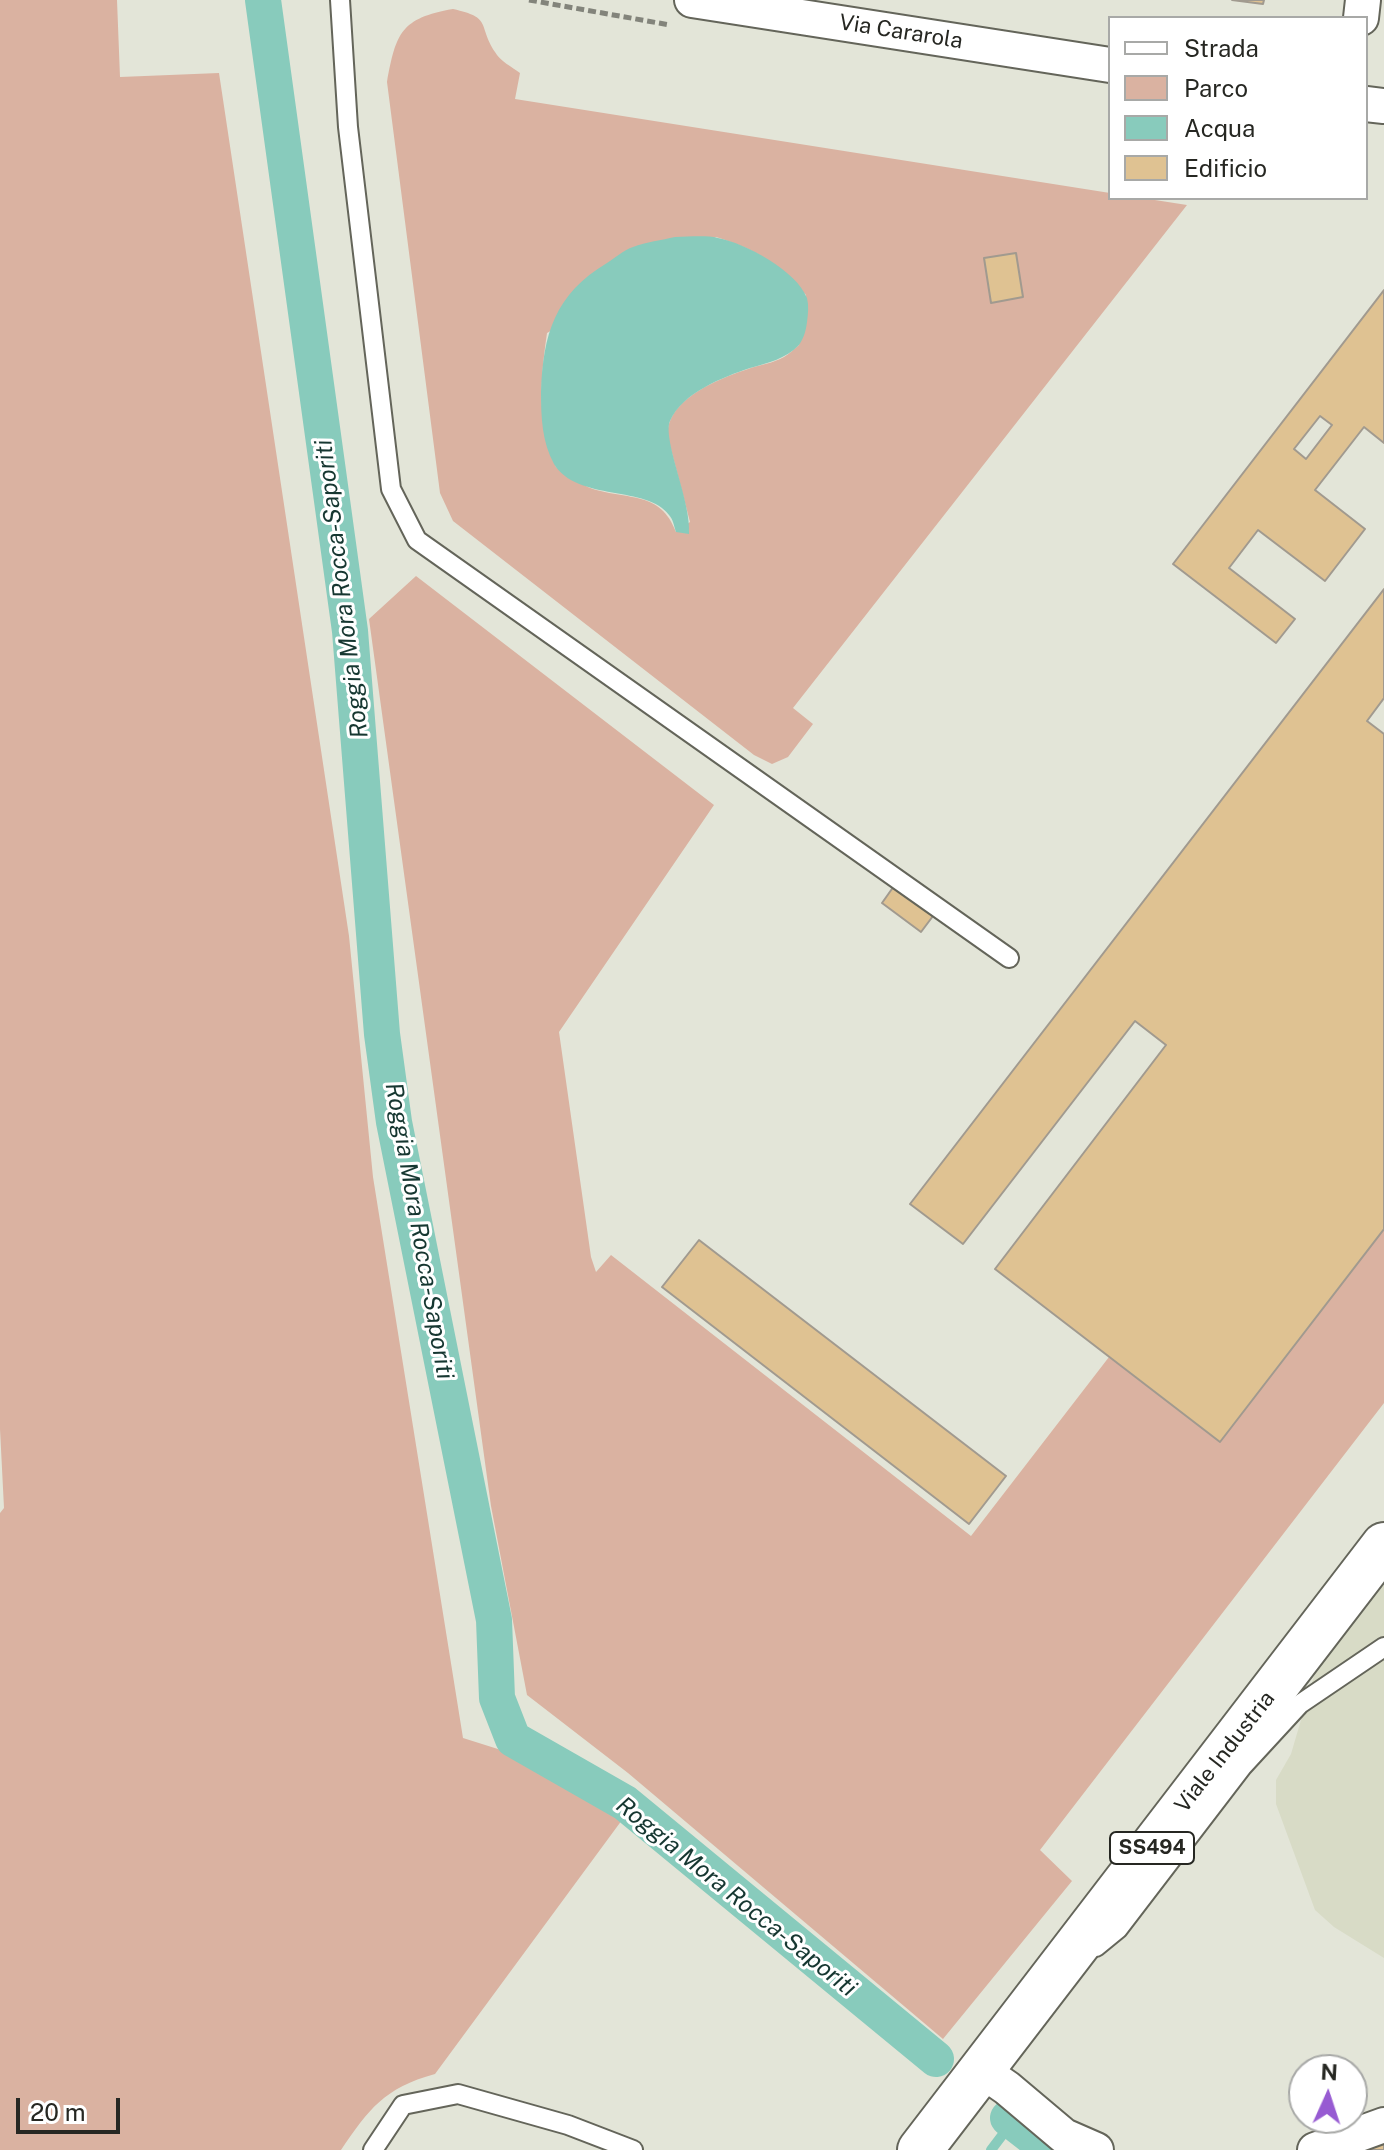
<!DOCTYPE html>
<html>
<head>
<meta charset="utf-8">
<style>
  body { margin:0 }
  #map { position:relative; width:1384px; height:2150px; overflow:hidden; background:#e3e5d8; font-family:"Public Sans",sans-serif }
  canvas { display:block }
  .legend { position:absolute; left:1108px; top:16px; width:260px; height:184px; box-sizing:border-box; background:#fff; border:2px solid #a8a9a7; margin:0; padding:10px 14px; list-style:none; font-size:24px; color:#262722 }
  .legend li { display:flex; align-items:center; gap:16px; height:40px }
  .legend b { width:40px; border:2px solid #a8a9a7 }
  .north { position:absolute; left:1288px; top:2054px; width:80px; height:80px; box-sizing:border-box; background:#fff; border:2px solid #a8a9a7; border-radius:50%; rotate:3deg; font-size:22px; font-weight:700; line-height:32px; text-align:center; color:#262722 }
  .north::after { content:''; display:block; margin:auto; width:28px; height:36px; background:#975bd2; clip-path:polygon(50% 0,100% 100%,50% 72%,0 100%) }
  .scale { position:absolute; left:16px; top:2098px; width:104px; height:36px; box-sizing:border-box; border:4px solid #262722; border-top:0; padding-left:10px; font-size:24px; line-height:28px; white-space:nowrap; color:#262722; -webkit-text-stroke:6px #fff; paint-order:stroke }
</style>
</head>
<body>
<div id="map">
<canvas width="1384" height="2150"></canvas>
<ul class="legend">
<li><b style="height:10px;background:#fff"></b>Strada</li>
<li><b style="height:22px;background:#dab2a1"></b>Parco</li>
<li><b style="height:22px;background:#88cbbc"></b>Acqua</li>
<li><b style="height:22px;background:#dfc292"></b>Edificio</li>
</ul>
<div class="north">N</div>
<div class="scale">20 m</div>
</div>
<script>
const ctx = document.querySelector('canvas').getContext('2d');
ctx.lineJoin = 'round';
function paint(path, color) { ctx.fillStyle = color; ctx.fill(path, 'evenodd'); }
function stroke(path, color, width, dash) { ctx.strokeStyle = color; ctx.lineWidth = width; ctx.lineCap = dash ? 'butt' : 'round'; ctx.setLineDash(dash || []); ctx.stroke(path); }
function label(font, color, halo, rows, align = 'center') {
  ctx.font = font + ' "Public Sans",sans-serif'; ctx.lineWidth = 6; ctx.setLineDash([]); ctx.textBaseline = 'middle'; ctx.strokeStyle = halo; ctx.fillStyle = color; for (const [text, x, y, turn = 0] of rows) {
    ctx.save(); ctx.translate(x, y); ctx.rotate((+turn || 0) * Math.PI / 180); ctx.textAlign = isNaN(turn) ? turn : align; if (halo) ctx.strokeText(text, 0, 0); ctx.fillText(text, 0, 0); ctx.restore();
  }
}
const built = new Path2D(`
  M1384 1566V1958L1334 1927 1315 1910 1276 1804V1780L1291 1754 1323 1645Z`);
const green = new Path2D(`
  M0 0H117L120 77 219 73 349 936 373 1177 463 1738 501 1750 622 1820 435 2074C384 2088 369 2109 341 2150H0V1513L4 1508 0 1429Z
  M453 9C493 18 477 24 495 52 500 61 512 67 520 73L515 99 1110 193V198H1142L1187 205 793 708 813 724 788 757 772 764 754 755 453 521 440 493 387 82C396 33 401 18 453 9ZM716 237C760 251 775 262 806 295L799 345C794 349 789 354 784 357 774 363 759 365 748 369 718 379 664 400 668 438L690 522 676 532C661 491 628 500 593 489 581 485 567 474 556 467 537 421 540 382 547 333Z
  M416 576 714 805 559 1032 591 1257 596 1272 611 1255 971 1536 1109 1357 1220 1442 1384 1229V1403L1040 1850 1072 1881 943 2039 628 1773 527 1695 491 1506 369 619Z`);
const water = new Path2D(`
  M675 237C689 237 705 235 718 238 745 243 797 271 807 298 809 306 808 314 807 322 806 330 804 338 799 345 786 359 767 363 750 368 723 377 682 393 670 421 662 439 692 503 689 534L676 532C674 526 673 519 669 515 648 485 577 502 554 464 542 442 541 417 541 392 543 334 555 294 607 263 615 258 624 250 633 247 646 242 662 240 675 237Z`);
const stream = new Path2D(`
  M991 2150 1013 2121`);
const canal = new Path2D(`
  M263 0 350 631 382 1034 394 1122 494 1620 497 1698 513 1739 625 1803 936 2059
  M1008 2118 1049 2150`);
const building = new Path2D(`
  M1232 0H1264L1263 4Z
  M1016 253 1023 297 991 303 984 258Z
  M1384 290V443L1364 427 1315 490 1365 529 1325 581 1258 530 1229 568 1295 619 1276 643 1173 564ZM1320 416 1332 425 1306 459 1294 449Z
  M1384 589V698L1367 721 1384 734V1229L1220 1442 995 1269 1166 1045 1135 1021 963 1244 910 1204Z
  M894 886 933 916 921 932 882 903Z
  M699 1240 1006 1476 969 1524 662 1287Z
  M1384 2134V2150H1343Z`);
const path = new Path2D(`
  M529 0 670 25`);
const service = new Path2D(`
  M340 0 348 127 391 489 417 540 1009 958
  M1096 1947 1118 1929 1242 1767 1300 1704 1384 1647
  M373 2150 403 2105 458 2094 568 2125 633 2150`);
const minor = new Path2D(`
  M692 0 1110 65
  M1361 18 1363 0
  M1366 104 1384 106
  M981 2070 1007 2088 1064 2136 1096 2150
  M1315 2150 1384 2125`);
const primary = new Path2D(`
  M920 2150 1384 1545`);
const shields = [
  [1152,1848,84]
];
const shieldNames = [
  ["SS494",1152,1848]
];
const streetNames = [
  ["Via Cararola",901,32,9],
  ["Viale Industria",1225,1752,-52]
];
const waterNames = [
  ["Roggia Mora Rocca-Saporiti",342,589,-97],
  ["Roggia Mora Rocca-Saporiti",419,1231,80],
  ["Roggia Mora Rocca-Saporiti",736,1897,39]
];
paint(built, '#d8dbc6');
paint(green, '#dab2a1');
paint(water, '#88cbbc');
stroke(stream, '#88cbbc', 10);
stroke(canal, '#88cbbc', 36);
paint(building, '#dfc292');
stroke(building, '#a19a8f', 2);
stroke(service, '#64655a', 22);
stroke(minor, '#64655a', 38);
stroke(primary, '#64655a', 48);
stroke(path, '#83847b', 5, [8, 4]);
stroke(service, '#fff', 18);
stroke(minor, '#fff', 34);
stroke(primary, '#fff', 44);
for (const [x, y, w] of shields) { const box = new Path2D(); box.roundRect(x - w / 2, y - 16, w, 32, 6); ctx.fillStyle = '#fff'; ctx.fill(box); stroke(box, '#262722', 2); }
label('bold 20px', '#262722', null, shieldNames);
label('22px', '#262722', '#fff', streetNames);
label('italic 24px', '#163731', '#fff', waterNames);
</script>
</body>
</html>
